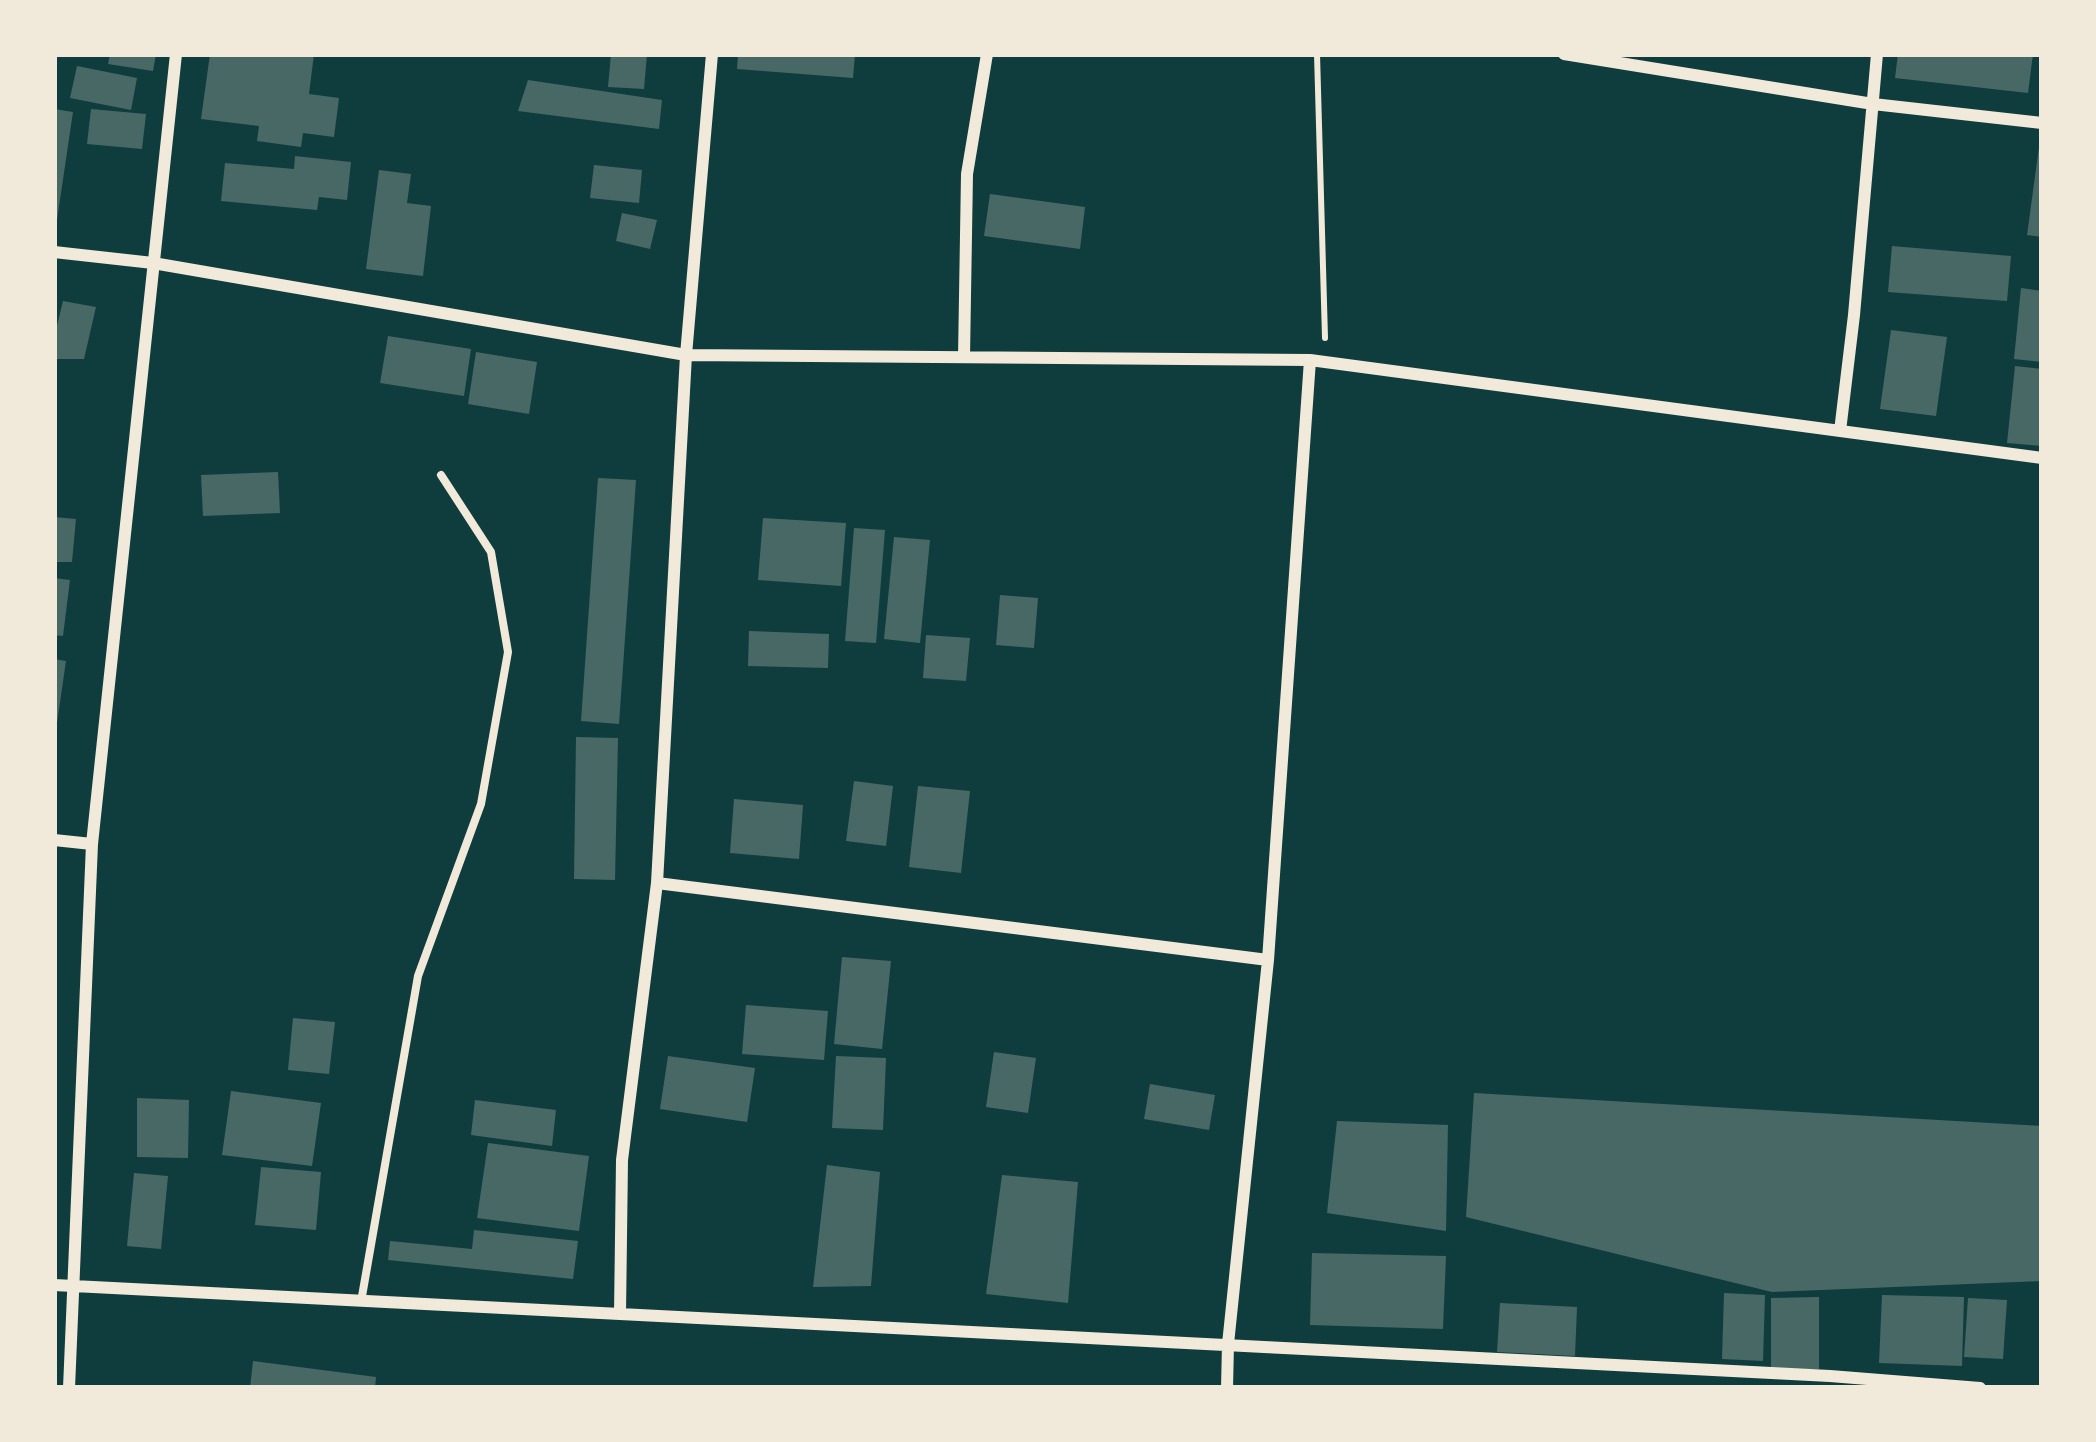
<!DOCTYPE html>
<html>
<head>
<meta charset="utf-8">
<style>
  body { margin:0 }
  #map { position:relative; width:2096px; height:1442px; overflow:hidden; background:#0f3d3e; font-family:"PT Sans Narrow",sans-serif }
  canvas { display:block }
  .frame { position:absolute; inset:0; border:57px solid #f1e9da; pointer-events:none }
</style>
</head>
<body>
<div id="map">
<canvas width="2096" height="1442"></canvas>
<div class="frame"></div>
</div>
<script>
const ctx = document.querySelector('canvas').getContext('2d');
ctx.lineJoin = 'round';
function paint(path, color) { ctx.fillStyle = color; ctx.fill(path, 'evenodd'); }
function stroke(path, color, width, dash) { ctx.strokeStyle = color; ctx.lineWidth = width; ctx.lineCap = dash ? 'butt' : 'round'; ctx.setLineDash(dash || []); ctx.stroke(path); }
const building = new Path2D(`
  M110 54H156L153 71 108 64Z
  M210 54H314L309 94 339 98 334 137 303 133 301 147 257 141 259 126 201 119Z
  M611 54H647L644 89 608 87Z
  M738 54H855L853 78 737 69Z
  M1898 54H2033L2028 93 1895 78Z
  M77 66 137 78 131 110 70 98Z
  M528 80 662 100 659 129 518 111Z
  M54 109 73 112 57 220H54Z
  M91 109 146 114 142 149 87 144Z
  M2039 147 2042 148V237L2027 235Z
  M295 156 351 162 347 200 319 197 317 210 221 201 225 163 294 169Z
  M594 165 642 170 639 203 590 198Z
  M379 170 411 174 407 203 431 206 423 276 366 269Z
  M990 194 1085 207 1080 249 984 236Z
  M622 213 657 220 650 249 616 241Z
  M1892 246 2011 256 2007 301 1888 292Z
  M2021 288 2042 291V362L2014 359Z
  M63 301 96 307 84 359H54V338Z
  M1891 330 1947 337 1936 416 1880 409Z
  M388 336 471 349 464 396 380 383Z
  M476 352 537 362 529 414 468 404Z
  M2015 366 2042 369V446L2007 443Z
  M278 472 280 513 203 516 201 475Z
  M598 478 636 480 619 724 581 721Z
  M54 517 76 519 72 562H54Z
  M763 518 846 523 841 586 758 580Z
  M854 528 885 530 876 643 845 641Z
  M894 537 930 540 920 643 884 639Z
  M54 578 70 580 63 636 54 635Z
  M1000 595 1038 598 1034 648 996 645Z
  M749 631 829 634 828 668 748 666Z
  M926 635 970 638 966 681 923 678Z
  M54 659 66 661 57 723H54Z
  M576 737 618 738 615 880 574 879Z
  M854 781 893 786 886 846 846 841Z
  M918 786 970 791 961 873 909 867Z
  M734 799 803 805 799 859 730 853Z
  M842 957 891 961 882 1049 834 1044Z
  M746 1005 828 1011 824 1060 742 1054Z
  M293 1018 335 1022 329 1074 288 1070Z
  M994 1052 1036 1058 1028 1113 986 1107Z
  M668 1056 755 1068 747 1122 660 1109Z
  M836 1056 886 1058 883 1130 832 1128Z
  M1150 1084 1215 1095 1209 1130 1144 1119Z
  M231 1091 321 1103 312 1166 222 1155Z
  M1474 1093 2042 1126V1281L1772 1292 1466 1217Z
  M137 1098 189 1100 188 1158 137 1157Z
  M475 1100 556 1110 552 1146 471 1135Z
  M1337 1121 1448 1125 1446 1231 1327 1213Z
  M488 1143 589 1156 579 1231 477 1218Z
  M827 1165 880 1172 871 1286 813 1287Z
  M261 1167 321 1172 316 1230 255 1225Z
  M134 1173 168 1176 161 1249 127 1246Z
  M1002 1175 1078 1182 1068 1303 986 1294Z
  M474 1230 578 1241 573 1279 388 1260 390 1241 472 1249Z
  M1312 1253 1446 1256 1443 1329 1310 1325Z
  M1724 1293 1765 1295 1763 1361 1722 1359Z
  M1882 1295 1964 1297 1962 1366 1879 1363Z
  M1819 1297V1369H1771V1298Z
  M1968 1298 2007 1300 2003 1359 1964 1357Z
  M1500 1303 1577 1307 1575 1356 1497 1352Z
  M253 1361 376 1377 375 1388H250Z`);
const path = new Path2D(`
  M1317 54 1325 338`);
const service = new Path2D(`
  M361 1302 418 976 481 804 508 652 491 552 441 475`);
const minor = new Path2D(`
  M1564 54 1873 104 2042 123
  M54 252 153 263 686 355 1310 360 2042 458
  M964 357 967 174 987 54
  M1840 431 1854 315 1877 54
  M54 840 92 844
  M657 883 1268 960
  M54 1285 1830 1376 1980 1388
  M620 1314 622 1160 657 883 686 355 712 54
  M69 1388 92 844 176 54
  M1227 1388 1228 1344 1268 960 1310 360`);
paint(building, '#486865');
stroke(path, '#f1e9da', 6);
stroke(service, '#f1e9da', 8);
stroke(minor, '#f1e9da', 12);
</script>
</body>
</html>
